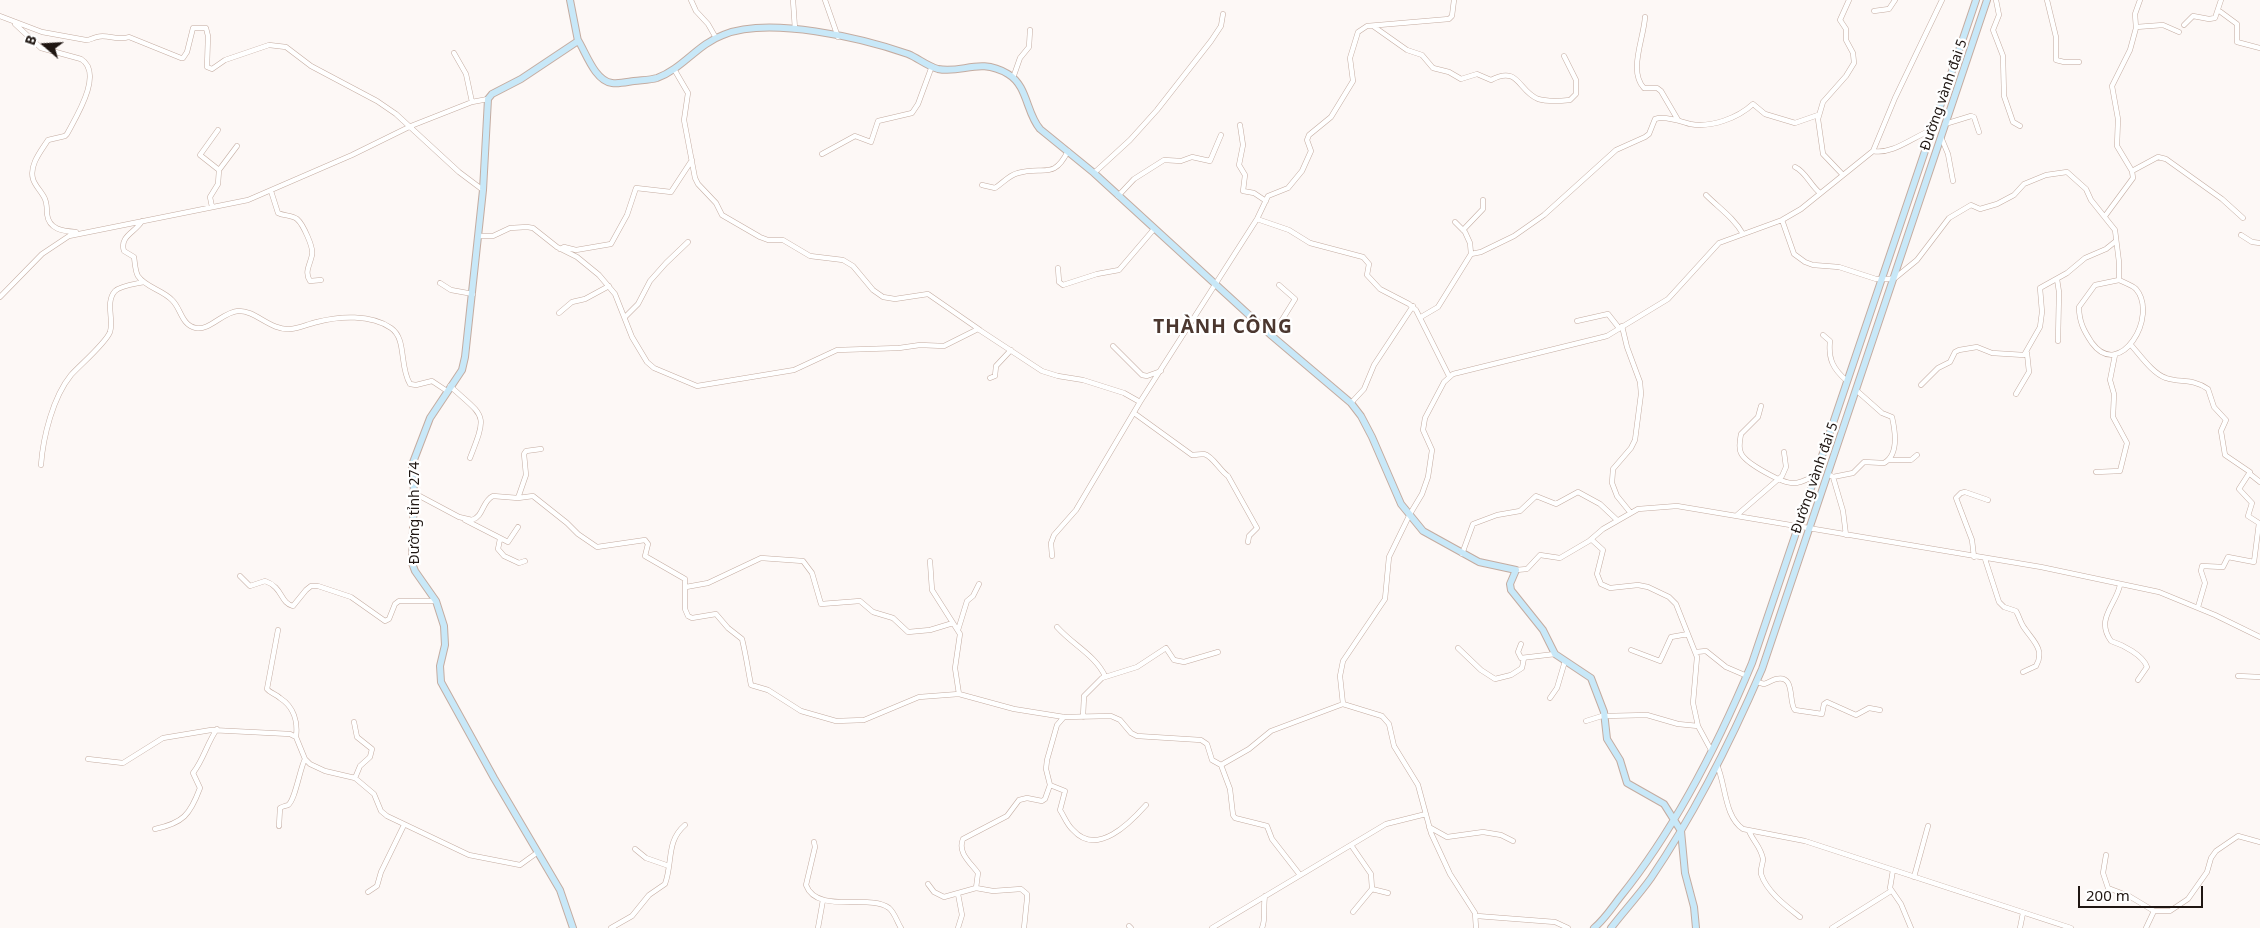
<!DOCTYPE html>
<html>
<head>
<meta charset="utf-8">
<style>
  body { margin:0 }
  #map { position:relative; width:2260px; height:928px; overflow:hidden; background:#fdf8f6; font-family:"Noto Sans",sans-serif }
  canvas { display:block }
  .north { position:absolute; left:20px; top:20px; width:50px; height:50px; -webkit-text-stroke:4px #fff; paint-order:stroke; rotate:289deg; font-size:14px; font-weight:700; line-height:20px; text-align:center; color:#1f1612 }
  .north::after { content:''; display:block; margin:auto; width:18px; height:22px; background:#1f1612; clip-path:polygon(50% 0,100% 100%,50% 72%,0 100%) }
  .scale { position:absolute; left:2078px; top:886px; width:125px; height:22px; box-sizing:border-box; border:2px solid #1f1612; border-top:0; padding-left:6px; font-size:15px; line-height:18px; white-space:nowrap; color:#1f1612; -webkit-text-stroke:4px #fff; paint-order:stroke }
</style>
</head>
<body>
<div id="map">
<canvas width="2260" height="928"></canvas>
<div class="north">B</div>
<div class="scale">200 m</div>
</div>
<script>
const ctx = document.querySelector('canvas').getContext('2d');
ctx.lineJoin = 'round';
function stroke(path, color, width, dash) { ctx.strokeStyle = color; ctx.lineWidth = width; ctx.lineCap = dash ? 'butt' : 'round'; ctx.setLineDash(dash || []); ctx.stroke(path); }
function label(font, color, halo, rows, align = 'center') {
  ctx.font = font + ' "Noto Sans",sans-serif'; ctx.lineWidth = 4.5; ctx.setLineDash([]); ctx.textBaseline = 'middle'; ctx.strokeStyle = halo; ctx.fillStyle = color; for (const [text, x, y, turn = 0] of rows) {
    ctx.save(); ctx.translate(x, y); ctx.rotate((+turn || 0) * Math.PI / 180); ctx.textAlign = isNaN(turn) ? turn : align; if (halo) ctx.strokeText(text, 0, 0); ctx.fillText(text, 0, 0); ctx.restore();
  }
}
const street = new Path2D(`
  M691 0 696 11 708 24 716 38
  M793 0 795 29
  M825 0 838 37
  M1996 0 1999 15 1993 30 2003 56 2004 96 2013 122 2020 126
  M2047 0 2056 37V60L2064 62H2079
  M2218 10 2237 24V42L2260 48
  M1874 11 1889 9 1895 0
  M0 16 42 32 86 40C91 40 92 38 97 37 107 34 118 41 129 37L181 58H183L187 52 193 28H206L208 36 207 67 212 69 225 60 269 45 286 47 311 66 377 101 396 114 459 172 483 190
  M1645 17C1644 38 1628 71 1644 88H1657L1661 91 1678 120
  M15 24 41 48 81 59C104 73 76 117 67 134L65 136 48 140C41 151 29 165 33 179 35 186 42 192 45 199 47 204 47 209 47 214 49 230 63 231 76 232
  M2184 25 2193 16 2209 19 2215 18 2221 0
  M1373 26 1407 50 1422 55 1433 68 1449 72 1461 79 1477 74 1491 80C1519 65 1518 91 1538 99 1548 102 1560 101 1570 100L1576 94V80L1564 56
  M2136 27 2163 25 2179 32
  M454 53 466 74 472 102
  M674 69 688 93 684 120 695 178 698 184 716 203 722 215 760 237 768 240H783L810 256 843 260 853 266 873 290 883 297 895 299 928 294 980 330
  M1013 78 1020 58 1029 47 1030 30
  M1945 124 1971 116 1974 117 1979 132
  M1240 125 1243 145 1239 165 1245 175 1243 191 1254 193 1266 201
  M218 130 200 155 219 170
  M1941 137 1948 154 1953 181
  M1873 151C1893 155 1914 136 1932 130
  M822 154 855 136 871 142 878 121 912 113 918 104 932 66
  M1795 167C1806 172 1810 185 1820 193
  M2132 171 2158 157 2166 159 2222 199 2243 218
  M1094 173 1130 140 1157 110 1211 41 1221 26 1223 14
  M1843 175 1823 154 1818 119 1823 102 1846 76 1854 63 1853 53 1846 40V29L1840 20 1849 0
  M982 185 995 188C1003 183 1009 175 1018 173 1044 165 1053 181 1068 151
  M271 191 278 213C284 216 292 215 297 219 303 224 314 248 312 255 310 265 304 272 310 281L321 280
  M1706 195C1719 208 1734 218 1743 234
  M1118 196 1134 179 1164 160 1181 161 1192 157 1210 161 1221 135
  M212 207 210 197 218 184 219 170 237 146
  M2105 216 2133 178 2132 171 2117 146 2118 119 2112 86 2130 50 2136 28 2135 14 2140 0
  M1257 219 1289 230 1310 243 1363 257 1369 264 1367 275 1380 289 1409 304 1416 310 1449 376
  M1782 220 1794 254 1805 262 1813 265 1839 267 1876 279H1889L1895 278 1917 260 1949 218 1971 205 1980 209 1997 204 2014 195 2024 184 2046 175 2067 172 2086 189 2091 200 2115 230 2119 262V280
  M142 221C136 232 119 236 124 251L134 257C135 263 135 271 138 276 145 287 163 290 172 300 181 308 181 325 196 328 209 331 223 312 238 311 256 310 270 331 291 329 300 328 308 324 317 322 339 316 371 314 391 328 407 339 399 366 410 384L416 385 432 381 447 391
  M1463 230 1483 209V200
  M2241 235 2252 242 2260 243
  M479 236H493L510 228 527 227 533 228 557 247 577 257 599 275 615 294 632 337 647 362 654 368 697 386 794 370 837 350 899 348 920 345 944 346 978 329 1042 371 1058 376 1083 380 1124 393 1140 402
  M560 249 564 247 576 250 611 244 627 215 636 188 671 192 692 160
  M1471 254 1481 252 1514 236 1544 215 1616 150 1645 137 1649 134 1655 119 1659 118C1670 117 1680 121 1690 124 1711 128 1738 118 1753 104L1765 114 1795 123 1818 115
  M1058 268 1059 282 1063 285 1097 274 1119 270 1154 229
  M2057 279 2059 292 2058 341
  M2119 280C2125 283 2132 285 2136 289 2159 316 2120 381 2092 343 2084 331 2079 322 2079 307L2095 285Z
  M440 283 451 290 473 294
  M0 297 42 254 69 236 248 200 352 155 411 126 472 102 488 99
  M559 313 572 302 585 299 609 286
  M625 317 638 304 650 281 666 263 688 242
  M1421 317 1438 307 1471 254 1470 243 1465 232 1455 222
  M1577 321 1608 314 1619 328
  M1622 326 1627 347 1640 382 1641 394 1635 440 1631 448 1613 469 1612 483 1617 496 1630 512
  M1823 335 1830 341C1828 359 1833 369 1847 381
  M1272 336 1295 299 1279 285
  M2131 345C2140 355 2153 374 2166 378 2180 383 2192 378 2208 389L2214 407 2226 420 2221 431 2225 455 2250 472 2239 489 2252 503 2248 516 2259 523 2254 562 2228 557 2223 567 2202 566 2201 571 2205 583 2198 607
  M1113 346 1142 375 1147 376 1161 371
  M990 378 995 376 996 366 1011 350
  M1921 385 1938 368 1950 362 1955 352 1959 350 1977 347 1992 353 2024 355 2040 327 2042 312 2040 288 2067 273 2085 258 2106 249 2116 241
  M450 386C485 418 488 412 470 458
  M2016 394 2029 372 2027 353
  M1351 403 1364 389 1374 365 1413 306
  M1761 406 1758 417 1741 434C1740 440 1738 448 1741 453 1745 463 1783 484 1794 483 1802 483 1809 478 1816 475
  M1134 413 1192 455C1196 455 1200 454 1204 454 1213 456 1220 471 1228 476L1257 528 1249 536 1248 542
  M1888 460H1911L1917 455
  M41 465C43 437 53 397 71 375 80 365 106 343 110 332 114 320 105 302 115 291 122 285 136 284 144 282
  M2096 472 2120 471 2127 443 2113 417 2114 394 2110 380 2115 355
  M1828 474 1833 477 1853 473 1864 462 1884 463C1899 455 1895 430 1892 417L1882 413 1856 390
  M2250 474 2260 482
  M1833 477 1843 511 1846 535
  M414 493 459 517 472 520C484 516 482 501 493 496L518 498 533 496 567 523 578 534 597 547 645 540 648 544 645 556 685 579V609L688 616 692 618 716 614 728 628 742 639C746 655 748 670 751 685L768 690 801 711 836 721 864 720 919 697 959 694 1014 709 1064 717 1111 716 1120 720 1131 733 1137 736 1201 740 1207 744 1212 760 1221 765 1249 749 1271 731 1343 704 1382 716 1389 724 1394 746 1418 785 1431 833 1450 874 1475 913 1476 928
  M518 498 526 475 524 454 526 451 541 449
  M1737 515 1782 476 1786 467 1784 452
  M465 520 508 542 518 527
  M500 539 498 549 504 556 519 563 525 561
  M1592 540 1603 550 1597 574 1601 584 1610 588 1638 585 1648 587 1669 597 1676 604 1697 657 1693 703 1698 726 1711 750
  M1462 554 1473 524 1497 515 1520 511 1536 496 1556 504 1578 492 1600 504 1617 520
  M1052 556 1051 543 1054 535 1076 510 1140 402 1257 219 1268 196 1288 188 1302 171 1311 151 1307 140 1309 135 1331 117 1353 81 1350 58 1358 32 1367 26 1449 19 1452 16 1454 0
  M1974 557 1972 540 1956 498 1961 493 1965 492 1988 500
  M1985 559 1999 602 2004 607 2016 611C2019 616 2020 621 2023 626 2031 639 2046 649 2036 666L2023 672
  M930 561 932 590 960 634 955 668 959 694
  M1516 570 1527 569 1540 555 1560 558 1589 541 1603 529 1638 509 1677 506 2041 567 2159 592 2215 615 2260 637
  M240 576 250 586 265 581C283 587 280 603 293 606L306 590 311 586H318L351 597 385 621 389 619 395 604 399 601H436
  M2120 585C2116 605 2095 619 2111 641 2123 645 2143 655 2147 667L2138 680
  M686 587 708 583 761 558 803 561 812 573 821 604 860 601 873 612 893 618 908 632 930 630 953 623
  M1057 627C1073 645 1095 655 1105 676
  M278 630 267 689C270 693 276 694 280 698 294 707 298 722 296 737
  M958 630 967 601 973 596 979 584
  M1521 644 1518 652 1521 658 1555 654
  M1458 648 1481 670 1495 679 1511 675 1522 668 1524 658
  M1631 650 1660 661 1671 637 1688 634
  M1696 652 1706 651 1726 667 1747 676
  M2238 676 2260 677
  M1757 682 1764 684C1768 683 1772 680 1776 679 1796 674 1788 703 1795 710L1822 714 1824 704 1827 702 1856 715 1869 708 1880 710
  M1550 698 1557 688 1565 661
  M1343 704 1340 676 1343 661 1385 599 1389 557 1410 514 1422 494 1428 477 1432 450 1423 430 1425 418 1444 382 1453 374 1607 336 1668 299 1719 243 1782 220 1801 209 1873 151 1895 98 1942 0
  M1605 716 1647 715 1678 724 1698 726
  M1083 717 1084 696 1102 678 1137 667 1166 648 1174 660 1184 662 1218 652
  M1586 721 1605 715
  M354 722 357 737 372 749 370 757 360 766 355 778
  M88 759 123 763 163 738 211 730 290 734 296 737 305 759 310 764 325 771 355 778 374 794 381 811 387 816 469 855 520 865 538 852
  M1221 765 1230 789 1233 815 1235 818 1267 826 1272 839 1300 875
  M1717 765C1726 785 1724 816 1743 829L1805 841 2071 928
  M1050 785 1065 791 1060 810C1064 816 1067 825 1073 830 1097 857 1130 823 1146 805
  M279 826 280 808C283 806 286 806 288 805 295 801 300 768 305 759
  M1429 827 1447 837 1483 832 1501 835 1513 841
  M155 829C183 823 190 815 200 788L193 773C204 759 207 743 217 729
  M1749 831C1753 841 1761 847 1763 859 1763 864 1760 869 1761 874 1767 892 1786 906 1800 917
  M814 842 815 847 806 885C817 915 870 893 889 908 895 913 897 922 901 928
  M1351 845 1371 874 1372 889
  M635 849 646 858 669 866
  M2106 855 2103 873 2108 888 2129 896 2154 911H2170L2188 899 2207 872 2211 858 2216 851 2238 836 2260 842
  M1893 870 1890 888 1901 904 1911 928
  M1914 877 1928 826
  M928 884 934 892 944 897 976 888 993 891 1021 889 1027 894V899L1024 928
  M976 888 978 873C971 863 957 853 963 839L1007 816 1019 800 1027 798 1042 801 1045 799 1050 785 1046 769 1047 760 1057 725 1064 717
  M368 892 377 886 381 872 404 825
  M1353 912 1372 889 1388 893
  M1477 916 1555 922 1568 928
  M1129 926 1131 928
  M611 928 632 916 649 895 665 884C673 862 666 841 685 825
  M818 928 823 900
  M958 928 962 915 958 894
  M1212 928 1386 824 1426 814
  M1262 928C1266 919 1263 907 1265 896
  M1832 928 1891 891
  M2020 928 2023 913
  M2146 928 2154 911`);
const secondary = new Path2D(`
  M570 0 578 41 521 79 492 94 488 99 483 190 465 357 462 370 430 418 412 465 414 493 412 563 415 571 436 601 444 626 445 645 440 666 441 682 494 778 560 890 573 928
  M578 40C586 53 595 81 612 83 619 84 627 82 634 81 642 80 650 80 657 78 682 69 698 44 723 35 769 16 862 38 908 54 918 58 927 66 938 69 963 74 979 57 1008 74 1028 86 1026 113 1040 129L1094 173 1272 336 1351 403 1361 416 1372 437 1401 504 1423 531 1479 562 1516 570 1510 584 1511 590 1543 630 1555 654 1591 678 1604 712 1607 739 1620 760 1627 783 1664 804 1681 831 1685 873 1694 907 1696 928
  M1594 928C1605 919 1613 906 1621 896 1675 829 1719 742 1752 663L1976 0
  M1611 928C1624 911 1639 895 1651 878 1695 813 1731 741 1762 669L1987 0`);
const streetNames = [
  ["Đường vành đai 5",1944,95,-71],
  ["Đường vành đai 5",1815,478,-71],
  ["Đường tỉnh 274",415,513,-90]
];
const districtNames = [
  ["THÀNH CÔNG",1223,328]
];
stroke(street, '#c4aca1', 5.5);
stroke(secondary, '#c4aca1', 8);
stroke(street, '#fff', 4.5);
stroke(secondary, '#c8e8f8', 6);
label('14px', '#1f1612', '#fff', streetNames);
ctx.letterSpacing = '1px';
label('bold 19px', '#4b372f', '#fff', districtNames);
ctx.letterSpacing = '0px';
</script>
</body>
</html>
